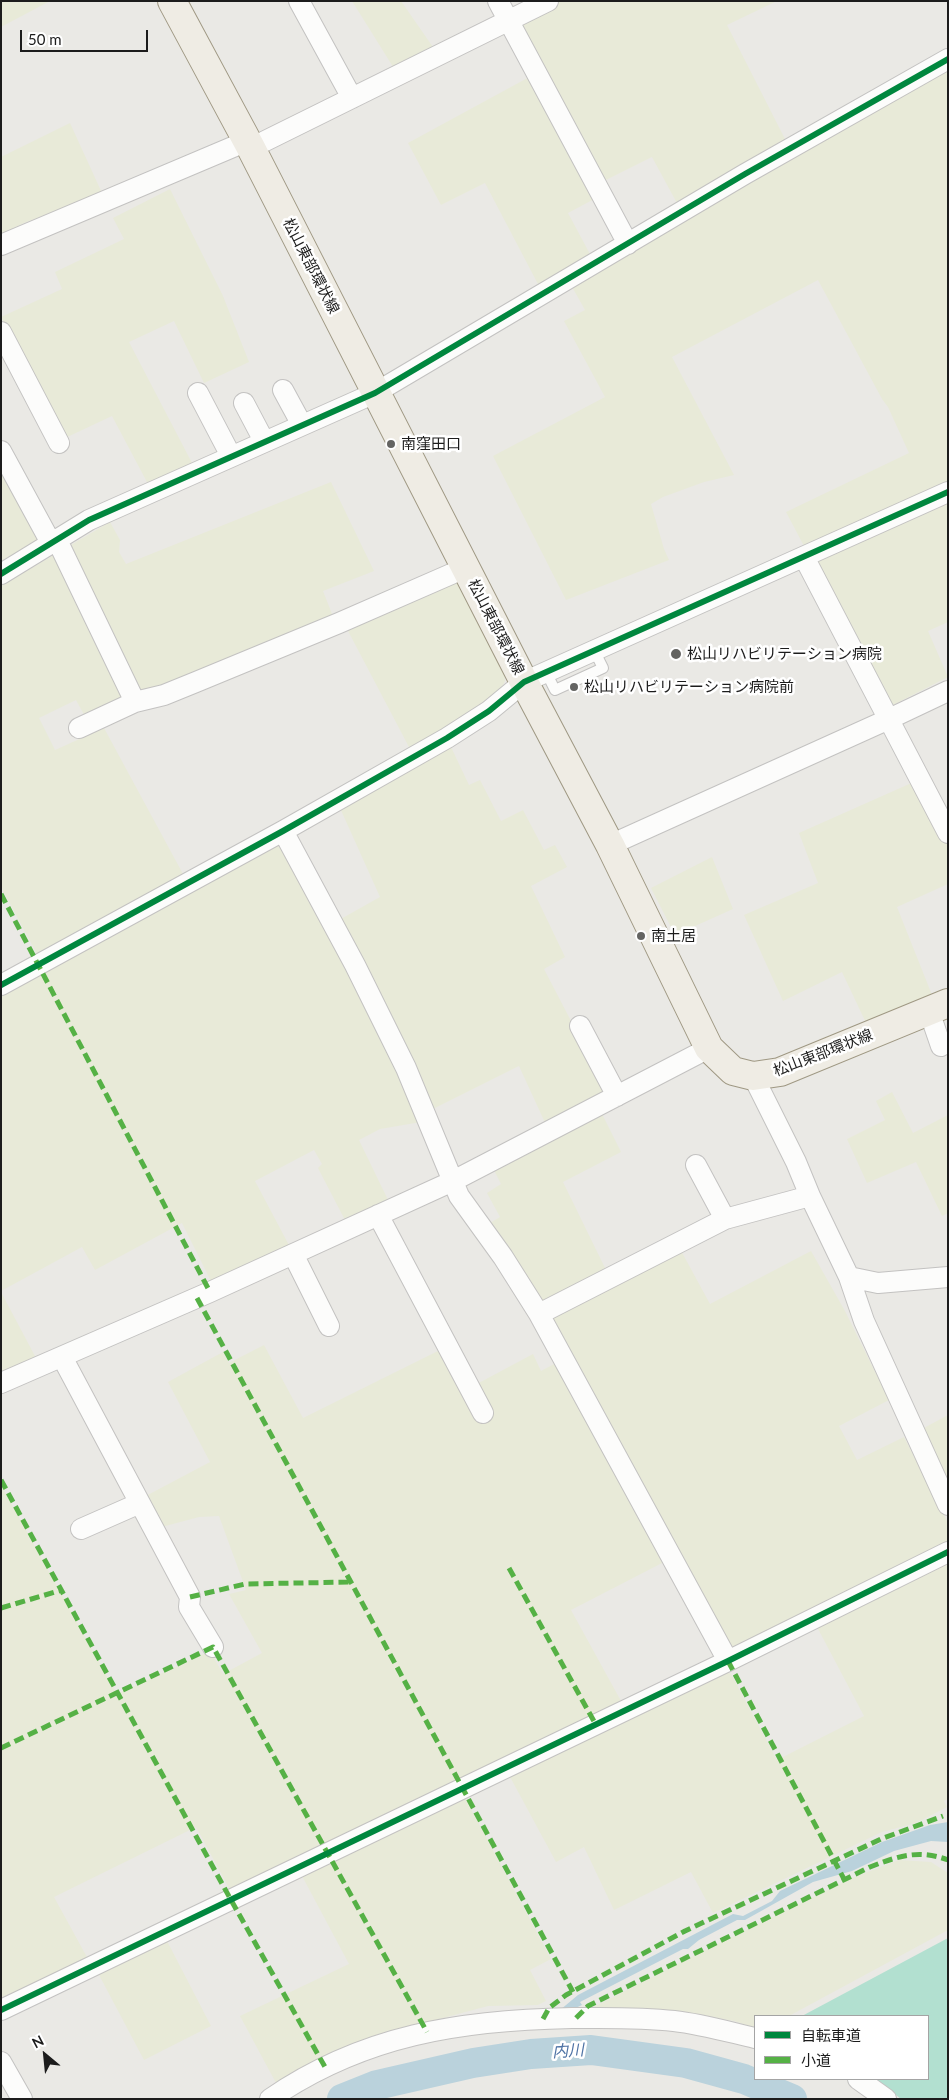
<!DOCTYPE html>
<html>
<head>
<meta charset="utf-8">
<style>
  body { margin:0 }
  #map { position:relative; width:949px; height:2100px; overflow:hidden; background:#eae9e5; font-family:Lato,"Noto Sans JP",sans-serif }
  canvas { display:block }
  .frame { position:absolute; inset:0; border:2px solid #1c1c1c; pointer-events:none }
  .legend { position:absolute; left:754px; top:2015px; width:175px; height:65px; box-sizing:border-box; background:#fff; border:1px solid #a4a4a4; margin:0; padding:6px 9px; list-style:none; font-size:15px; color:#1c1c1c }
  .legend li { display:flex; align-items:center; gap:10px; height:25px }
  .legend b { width:25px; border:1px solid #a4a4a4 }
  .north { position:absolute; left:20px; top:2030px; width:50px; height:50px; -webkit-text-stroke:4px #fff; paint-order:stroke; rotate:332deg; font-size:14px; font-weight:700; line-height:20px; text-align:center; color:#1c1c1c }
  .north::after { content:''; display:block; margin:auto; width:18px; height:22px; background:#1c1c1c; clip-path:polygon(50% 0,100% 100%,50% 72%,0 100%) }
  .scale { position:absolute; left:20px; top:30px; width:128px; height:22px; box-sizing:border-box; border:2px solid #1c1c1c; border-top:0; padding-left:6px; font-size:15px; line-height:18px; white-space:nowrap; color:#1c1c1c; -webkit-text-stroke:4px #fff; paint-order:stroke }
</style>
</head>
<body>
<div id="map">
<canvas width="949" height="2100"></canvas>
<div class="frame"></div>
<ul class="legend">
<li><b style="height:6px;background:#00873e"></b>自転車道</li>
<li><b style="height:6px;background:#55b145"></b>小道</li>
</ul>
<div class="north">N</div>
<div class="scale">50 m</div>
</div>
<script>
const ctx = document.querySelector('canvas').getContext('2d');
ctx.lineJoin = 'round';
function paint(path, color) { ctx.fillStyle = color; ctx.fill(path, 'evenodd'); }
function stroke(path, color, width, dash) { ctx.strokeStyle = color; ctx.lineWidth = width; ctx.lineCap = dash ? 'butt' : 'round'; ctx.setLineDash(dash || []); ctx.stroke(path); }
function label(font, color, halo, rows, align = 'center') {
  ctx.font = font + ' Lato,"Noto Sans JP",sans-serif'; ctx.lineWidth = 5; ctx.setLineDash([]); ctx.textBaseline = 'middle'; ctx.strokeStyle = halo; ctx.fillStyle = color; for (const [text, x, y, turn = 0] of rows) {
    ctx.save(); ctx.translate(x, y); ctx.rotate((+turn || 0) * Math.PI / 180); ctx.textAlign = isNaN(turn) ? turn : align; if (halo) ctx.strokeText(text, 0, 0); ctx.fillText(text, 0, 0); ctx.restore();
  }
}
const farmland = new Path2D(`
  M1 1H50L1 27Z
  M352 1H401L435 50 395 70Z
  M557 1H777L727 25 786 141 678 205 652 157 602 182 516 21Z
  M948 68V482L804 546 786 512 909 453 888 407 882 399 818 280 672 357 734 475 704 482 663 497 651 504 664 549 669 560 566 600 493 456 605 397 564 321 585 310 571 285Z
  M533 75 598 197 568 213 591 256 539 286 485 183 441 205 408 143Z
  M70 123 102 193 24 223 1 234V157Z
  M170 189 223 296 249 362 204 383 174 321 129 342 192 463 148 484 112 416 63 439 1 317 62 289 55 272 124 239 113 218Z
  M1 465 45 539 1 566Z
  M331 482 374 571 323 591 334 619 87 720 76 700 39 718 55 750 104 728 183 874 37 954 1 887V586L110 522 120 540 119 552 126 564Z
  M948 500V622L928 631 948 677 889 707 810 562Z
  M457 581 504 670 505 681 502 687 481 704 445 730 410 749 347 629Z
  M451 747 469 785 480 780 501 821 523 810 544 850 555 845 567 867 531 886 565 957 544 969 609 1094 547 1127 519 1066 433 1109 339 920 380 897 340 808Z
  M916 781 948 841V884L897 907 932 995 867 1025 842 972 783 1001 744 915 818 883 799 833Z
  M276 846 283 847 361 992 421 1122 380 1129 359 1140 389 1202 346 1222 318 1168 322 1164 314 1150 255 1181 291 1249 212 1283 182 1223 95 1270 82 1247 1 1291V995Z
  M712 857 733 909 675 935 651 888Z
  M892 1092 913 1133 948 1115V1213L942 1216 916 1162 867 1183 847 1139 885 1120 876 1101Z
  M601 1112 621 1152 563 1182 606 1270 542 1302 490 1223 500 1217 487 1193 501 1184 493 1168Z
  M679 1247 710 1304 811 1251 845 1311 889 1400 839 1426 857 1460 904 1437 948 1523V1541L946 1544 735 1649 726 1648 548 1315Z
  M1 1292 36 1358 1 1375Z
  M264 1345 303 1418 444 1348 475 1385 533 1354 541 1371 556 1363 664 1562 571 1610 621 1701 230 1890 196 1827 54 1897 88 1959 1 2001V1485L117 1694 210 1651 223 1674 262 1653 229 1594 246 1590 219 1516 199 1517 158 1528 142 1498 210 1462 168 1382 223 1352 229 1363Z
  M948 1415V1485L922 1429Z
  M948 1560V1799L944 1801 947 1807 916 1823 882 1832 713 1913 691 1872 614 1910 584 1847 556 1862 509 1775 725 1672 731 1674 777 1760 864 1716 816 1625Z
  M464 1796 551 1959 530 1970 546 2001 538 2005 488 2006 413 2026 325 2057 276 2083 240 2016 349 1964 301 1874Z
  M899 1860 931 1862 948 1873V1930L789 2016H755V2028L734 2021 685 2012 628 2009 593 2011 592 2008 687 1959 852 1878Z
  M166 1939 211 2026 144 2060 98 1973Z`);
const pitch = new Path2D(`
  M948 1938V2099H901L876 2079H928V2016H802Z`);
const water = new Path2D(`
  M948 1822V1842L931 1841 894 1851 852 1871 813 1882 754 1915 745 1920H737L699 1940 688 1949H683L580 2002 582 2005 569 2011 560 2010 578 1995 733 1914 743 1916 772 1901 780 1891 882 1842 930 1825Z`);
const river = new Path2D(`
  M342 2099 377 2085 473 2063 531 2054 591 2050 686 2063 744 2079 792 2099`);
const lane = new Path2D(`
  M546 672 555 690 603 668 594 650`);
const street = new Path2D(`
  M299 1 352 98
  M498 1 628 244
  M251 148 548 1
  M1 245 247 141
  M1 332 59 443
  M283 390 302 425
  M198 393 231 456
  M244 403 264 441
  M1 451 51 543
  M57 540 135 702
  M804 557 948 833
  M1 574 89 520 375 393 745 174 948 59
  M79 728 135 702 164 695 196 682 339 623 465 568
  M283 831 355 965 406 1068 459 1196 503 1257 539 1314 728 1661
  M610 845 889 719 948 691
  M1 985 283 831 447 738 489 711 524 682 948 492
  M929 1011 941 1046
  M580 1026 617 1096
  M753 1076 796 1162 810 1196 849 1277 864 1321 948 1505
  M696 1165 725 1219
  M378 1215 483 1413
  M293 1254 329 1326
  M849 1277 878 1283 948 1277
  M539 1314 725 1219 810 1196
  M62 1357 190 1597 189 1607 213 1647
  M1 1383 210 1292 453 1181 709 1048
  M81 1529 140 1503
  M1 2010 728 1661 948 1552
  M1 2062 22 2099
  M858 2079 886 2099
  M270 2099C363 2035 461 2020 572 2018 606 2018 640 2017 674 2021 701 2024 729 2032 755 2038`);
const primary = new Path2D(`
  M172 1 251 148 524 682 610 845 709 1048 733 1071 753 1076 780 1072 948 1003`);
const quiet = new Path2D(`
  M1 894 210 1292
  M197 1298 573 1992
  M1 1480 231 1900 325 2067
  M509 1568 596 1725
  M190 1597 245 1584 352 1582
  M1 1608 62 1590
  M728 1661 844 1879
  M1 1748 213 1647 427 2032
  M576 2018 588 2006 870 1867C898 1856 919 1849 948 1860
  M543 2019 549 2008 566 1995 685 1931 881 1839 943 1816`);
const cycleway = new Path2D(`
  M1 574 89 520 375 393 745 174 948 59
  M1 985 283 831 447 738 489 711 524 682 948 492
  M1 2010 728 1661 948 1552`);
const markers = [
  [391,444,5,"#646462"],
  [676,654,6,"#646462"],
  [574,687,5,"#646462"],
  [641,936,5,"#646462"]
];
const streetNames = [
  ["松山東部環状線",311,266,63],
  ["松山東部環状線",496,627,63],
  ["松山東部環状線",823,1053,-21]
];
const poiNames = [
  ["南窪田口",401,444],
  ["松山リハビリテーション病院",687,654],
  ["松山リハビリテーション病院前",584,687],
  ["南土居",651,936]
];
const waterNames = [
  ["内川",568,2051,-4]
];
paint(farmland, '#e8ead8');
paint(pitch, '#b2e0d0');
paint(water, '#bad2dc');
stroke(river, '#bad2dc', 30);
stroke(lane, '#c3c2c1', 12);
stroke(street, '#c3c2c1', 22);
stroke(primary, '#9f9883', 30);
stroke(lane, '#fcfcfb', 10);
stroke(street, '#fcfcfb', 20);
stroke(primary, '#efece4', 28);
stroke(quiet, '#55b145', 5, [10, 5]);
stroke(cycleway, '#00873e', 6);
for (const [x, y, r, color] of markers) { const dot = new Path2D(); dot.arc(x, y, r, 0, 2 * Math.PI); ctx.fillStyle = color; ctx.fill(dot); stroke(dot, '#fff', 2); }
label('15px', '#1c1c1c', '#fff', streetNames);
label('15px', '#1c1c1c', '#fff', poiNames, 'left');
label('italic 16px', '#4f73a5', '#fff', waterNames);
</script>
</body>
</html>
